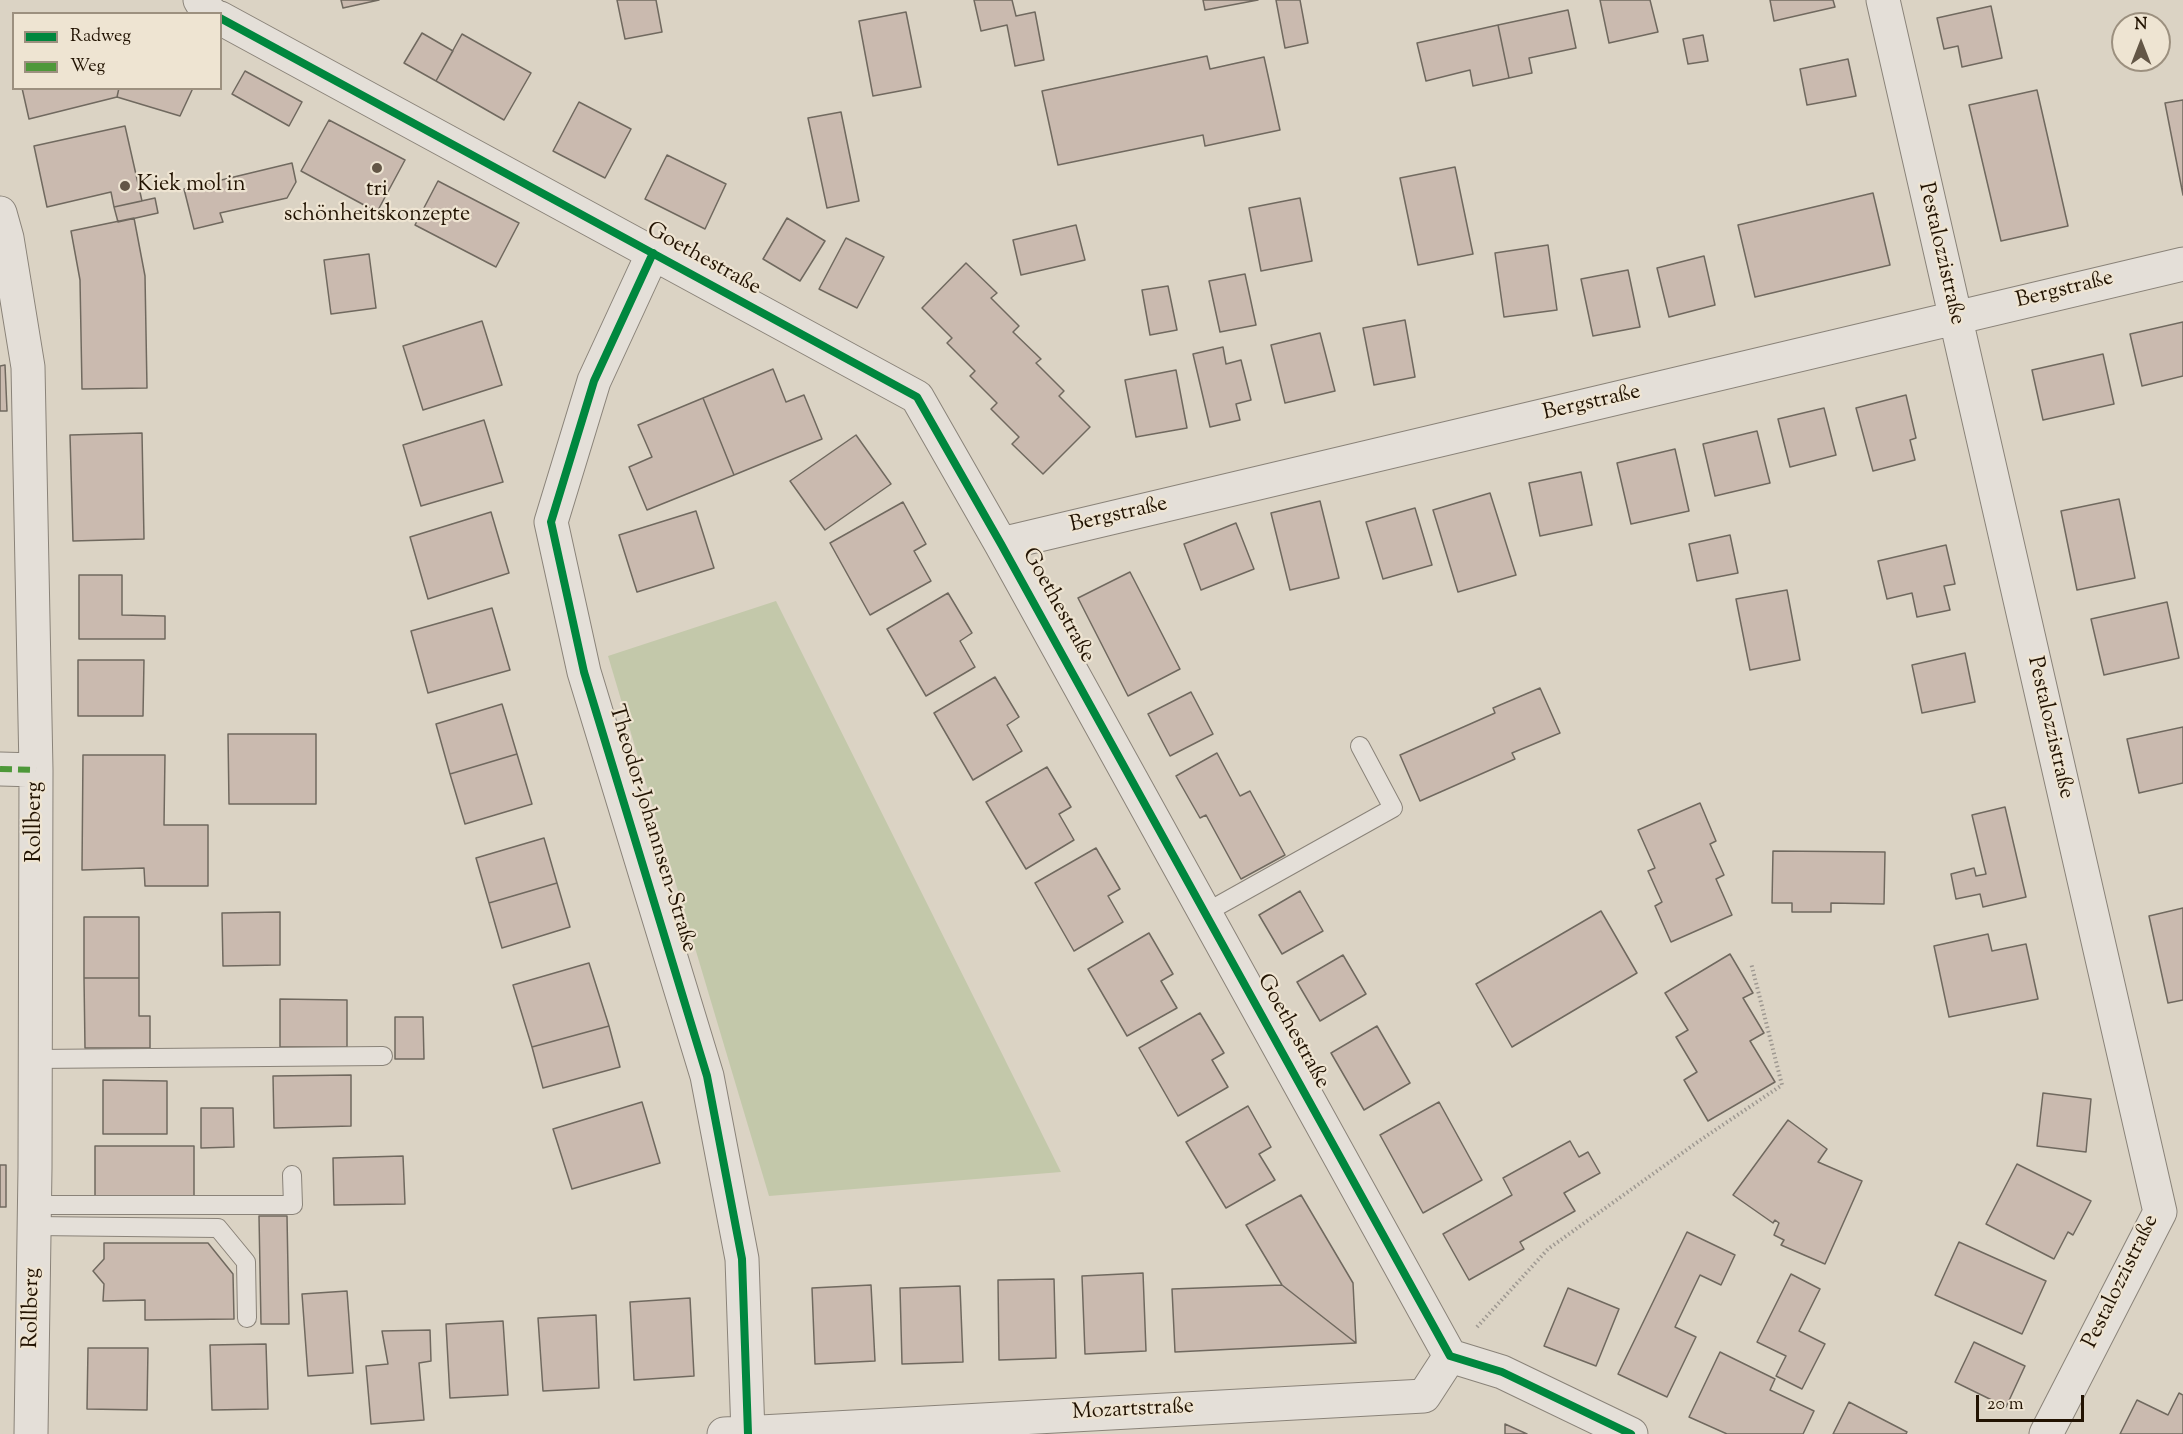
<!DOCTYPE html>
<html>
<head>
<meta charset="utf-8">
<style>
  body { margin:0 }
  #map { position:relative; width:2183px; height:1434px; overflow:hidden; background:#dbd3c4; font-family:"Sorts Mill Goudy",serif }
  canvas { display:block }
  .legend { position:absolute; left:12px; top:12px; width:210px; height:78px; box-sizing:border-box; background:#eee4d2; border:2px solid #9c907f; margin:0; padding:8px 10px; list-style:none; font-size:18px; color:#221302 }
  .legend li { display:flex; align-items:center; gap:12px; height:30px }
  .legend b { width:30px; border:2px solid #9c907f }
  .north { position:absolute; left:2111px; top:12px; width:60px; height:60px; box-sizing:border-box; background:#eee4d2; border:2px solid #9c907f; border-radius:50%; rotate:0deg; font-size:16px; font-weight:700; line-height:24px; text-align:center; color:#221302 }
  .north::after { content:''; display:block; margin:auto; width:21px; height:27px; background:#635646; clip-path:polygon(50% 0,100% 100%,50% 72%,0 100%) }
  .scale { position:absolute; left:1976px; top:1395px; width:108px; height:27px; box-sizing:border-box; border:3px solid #221302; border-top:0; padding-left:8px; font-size:18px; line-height:21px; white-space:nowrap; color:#221302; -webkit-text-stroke:4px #eee4d2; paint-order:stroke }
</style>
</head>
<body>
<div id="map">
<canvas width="2183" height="1434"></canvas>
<ul class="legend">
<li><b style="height:8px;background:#00873e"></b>Radweg</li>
<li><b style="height:8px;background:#4d9839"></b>Weg</li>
</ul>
<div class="north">N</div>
<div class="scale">20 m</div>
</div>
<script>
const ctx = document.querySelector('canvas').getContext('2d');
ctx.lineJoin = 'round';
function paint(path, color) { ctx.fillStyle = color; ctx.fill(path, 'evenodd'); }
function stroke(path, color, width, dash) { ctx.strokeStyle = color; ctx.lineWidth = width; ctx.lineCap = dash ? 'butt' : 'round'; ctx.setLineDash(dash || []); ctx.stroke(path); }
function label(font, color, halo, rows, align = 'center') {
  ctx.font = font + ' "Sorts Mill Goudy",serif'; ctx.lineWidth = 4.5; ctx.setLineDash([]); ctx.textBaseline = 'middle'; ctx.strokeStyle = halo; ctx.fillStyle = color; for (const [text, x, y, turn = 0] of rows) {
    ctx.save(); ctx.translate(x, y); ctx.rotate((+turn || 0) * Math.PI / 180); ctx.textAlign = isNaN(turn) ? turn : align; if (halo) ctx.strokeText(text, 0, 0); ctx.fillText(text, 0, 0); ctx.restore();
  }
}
const green = new Path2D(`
  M776 601 1061 1172 769 1196 608 656Z`);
const building = new Path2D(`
  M341 0H379L343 8Z
  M617 0H656L662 32 625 39Z
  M974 0H1012L1016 16 1035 12 1044 60 1015 66 1007 25 981 31Z
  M1203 0H1258L1205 10Z
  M1276 0H1300L1308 43 1285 48Z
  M1600 0H1650L1658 32 1609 43Z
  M1770 0H1833L1835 7 1774 21Z
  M1991 6 2002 58 1962 67 1958 46 1944 49 1937 18Z
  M1568 10 1576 48 1529 58 1532 73 1509 78 1498 25Z
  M906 12 921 87 873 96 859 21Z
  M1498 25 1509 78 1473 86 1470 70 1426 81 1417 43Z
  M422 33 453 51 436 81 404 63Z
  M462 34 531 73 504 120 436 81Z
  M1703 35 1708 61 1688 64 1683 39Z
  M1207 56 1210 69 1264 57 1280 130 1205 146 1203 135 1058 165 1042 91Z
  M1848 59 1856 96 1807 105 1800 69Z
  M245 71 302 102 289 126 232 94Z
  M22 88H119L117 97 29 119Z
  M119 88H193L180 116 117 97Z
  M2037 90 2068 226 2001 241 1969 105Z
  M2183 100V195L2165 103Z
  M579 102 631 129 605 178 553 151Z
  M841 112 859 201 827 208 808 118Z
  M329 120 405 160 377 212 301 171Z
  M125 126 142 201 114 207 111 192 47 207 34 146Z
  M667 155 726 184 705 229 645 199Z
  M292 163 296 182 287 198 220 213 223 222 194 229 184 189Z
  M1455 167 1473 254 1418 265 1400 178Z
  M438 181 519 223 496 267 415 225Z
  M1873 193 1890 265 1755 297 1738 225Z
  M155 198 158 213 118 222 114 207Z
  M1300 198 1312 261 1261 271 1249 208Z
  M134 218 145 276 147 388 82 389 80 280 71 231Z
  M787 218 825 241 800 281 763 259Z
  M1076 225 1085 260 1021 275 1013 240Z
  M846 238 884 257 857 308 819 289Z
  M1548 245 1557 310 1504 317 1495 253Z
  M369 254 376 308 331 314 324 260Z
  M1704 256 1715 305 1669 317 1657 268Z
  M966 263 997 293 991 298 1019 326 1013 332 1041 359 1036 363 1064 391 1059 396 1090 427 1043 474 1012 444 1019 437 991 409 997 403 970 376 975 371 947 343 952 338 922 308Z
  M1628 270 1640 327 1593 336 1581 279Z
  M1245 274 1256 325 1220 332 1209 281Z
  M1168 286 1177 330 1150 335 1142 290Z
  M1405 320 1415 377 1374 385 1363 328Z
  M482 321 502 385 423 410 403 346Z
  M2183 322V376L2142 386 2130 334Z
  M1320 333 1335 391 1285 403 1271 345Z
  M1223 347 1226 364 1241 360 1251 400 1236 404 1240 420 1210 427 1193 354Z
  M2103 354 2114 404 2043 420 2032 370Z
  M5 365 7 411H0V366Z
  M773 369 786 402 804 395 822 439 734 475 703 398Z
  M1176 370 1187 428 1136 437 1125 380Z
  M1906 395 1916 438 1910 440 1915 460 1873 471 1856 408Z
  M703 398 734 475 647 510 629 467 652 457 638 425Z
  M1824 408 1836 455 1790 467 1778 419Z
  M484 420 503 482 421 506 403 445Z
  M1757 431 1770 483 1715 496 1703 444Z
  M142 433 144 539 73 541 70 435Z
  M856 435 891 484 825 530 790 481Z
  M1675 449 1689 511 1631 524 1617 463Z
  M1581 472 1592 525 1540 536 1529 483Z
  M1490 493 1516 575 1458 592 1433 510Z
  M2119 499 2135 578 2077 590 2061 511Z
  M1320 501 1339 578 1290 590 1271 513Z
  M903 502 926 544 914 551 931 581 870 615 830 543Z
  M1415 508 1432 565 1383 579 1366 522Z
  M696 511 714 568 637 592 619 535Z
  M491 512 509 573 428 599 410 537Z
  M1236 523 1254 569 1201 590 1184 544Z
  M1730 535 1738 573 1697 581 1689 544Z
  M1946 545 1955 584 1944 586 1950 610 1917 617 1912 593 1887 599 1878 561Z
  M1130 572 1180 669 1128 696 1078 598Z
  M79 575H122V615L165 616V639H79Z
  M1787 590 1800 660 1750 670 1736 599Z
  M948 593 972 633 960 641 975 667 926 696 887 629Z
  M2167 602 2179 658 2104 675 2091 619Z
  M492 608 510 670 428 693 411 631Z
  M1965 653 1975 702 1922 713 1912 665Z
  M78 660H144L143 716H78Z
  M995 677 1019 717 1007 725 1022 751 973 780 934 713Z
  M1540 688 1560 733 1512 753 1515 759 1420 801 1400 755 1495 713 1493 708Z
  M1191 692 1213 734 1170 756 1148 714Z
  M502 704 517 754 450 774 436 724Z
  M2183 727V783L2139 793 2127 739Z
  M228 734H316V804H229Z
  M1217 753 1240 796 1250 791 1285 855 1241 879 1206 815 1200 818 1176 776Z
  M517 754 532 804 465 824 450 774Z
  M83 755H165L164 825H208V886H145L144 868 82 870Z
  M1047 767 1071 807 1059 814 1074 840 1026 869 986 802Z
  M1700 803 1716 841 1710 844 1724 875 1716 879 1732 915 1671 942 1655 906 1662 902 1648 871 1655 868 1638 830Z
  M2005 807 2026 897 1983 907 1980 894 1956 899 1951 874 1974 868 1976 876 1986 874 1972 815Z
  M544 838 557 883 489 903 476 858Z
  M1096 848 1120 889 1108 896 1123 922 1074 951 1035 883Z
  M1773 851 1885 852 1884 904 1831 903V912H1792V903H1772Z
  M557 883 570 927 502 948 489 903Z
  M1300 891 1323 931 1282 954 1259 915Z
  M2183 908V1000L2168 1003 2149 916Z
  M1601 911 1637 973 1512 1047 1476 984Z
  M280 912V965L223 966 222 913Z
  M84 917H139V978H84Z
  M1149 933 1173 974 1161 981 1177 1008 1127 1036 1088 969Z
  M1988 934 1992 951 2026 944 2038 999 1949 1017 1934 946Z
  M1730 954 1753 993 1743 998 1764 1033 1750 1041 1775 1082 1708 1121 1684 1080 1697 1072 1676 1037 1688 1030 1665 993Z
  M1343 955 1366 994 1320 1021 1297 982Z
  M589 963 609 1026 532 1047 513 985Z
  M84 978H139V1016H150V1048H85Z
  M280 999 347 1000V1047H280Z
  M1200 1013 1224 1053 1212 1060 1228 1087 1178 1116 1139 1048Z
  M395 1017H423L424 1059H395Z
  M609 1026 620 1067 543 1088 532 1047Z
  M1377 1026 1410 1083 1364 1110 1331 1053Z
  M351 1075V1126L274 1128 273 1076Z
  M103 1080 167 1081V1134H103Z
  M2043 1093 2091 1099 2086 1152 2037 1146Z
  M642 1102 660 1163 572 1189 553 1129Z
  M1439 1102 1482 1180 1423 1213 1380 1135Z
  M1248 1106 1271 1147 1259 1154 1275 1180 1226 1208 1186 1142Z
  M201 1108H233L234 1147 201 1148Z
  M1788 1120 1827 1149 1818 1162 1862 1181 1825 1264 1781 1245 1784 1240 1774 1235 1779 1223 1775 1220 1773 1223 1733 1195Z
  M1570 1141 1579 1157 1588 1152 1600 1173 1564 1193 1575 1211 1520 1242 1524 1249 1469 1280 1443 1234 1512 1195 1503 1178Z
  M95 1146H194V1198H95Z
  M403 1156 405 1204 334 1205 333 1158Z
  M2017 1164 2091 1201 2073 1235 2068 1232 2054 1259 1986 1224Z
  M0 1165H6V1207H0Z
  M1301 1195 1353 1283 1356 1343 1282 1285 1246 1225Z
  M259 1216H287L289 1324H261Z
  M1687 1232 1735 1255 1721 1285 1700 1275 1675 1327 1696 1337 1667 1397 1618 1374Z
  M1959 1242 2046 1281 2022 1334 1935 1295Z
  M104 1243H208L233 1274 234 1319 145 1320V1300L103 1301 104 1284 93 1271 104 1259Z
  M1143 1273 1146 1351 1085 1354 1082 1276Z
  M1791 1274 1820 1289 1799 1331 1825 1344 1802 1389 1776 1376 1786 1356 1757 1342Z
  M1054 1279 1056 1358 999 1360 998 1280Z
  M871 1285 875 1361 815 1364 812 1288Z
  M1282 1285 1356 1343 1175 1352 1172 1289Z
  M960 1286 963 1362 902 1364 900 1288Z
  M1568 1288 1619 1309 1596 1366 1544 1346Z
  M347 1291 353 1373 308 1376 302 1294Z
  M690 1298 694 1376 634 1380 630 1302Z
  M596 1315 599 1388 543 1391 538 1318Z
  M503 1321 508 1395 450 1398 446 1324Z
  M430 1330 431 1361 419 1363 424 1420 371 1424 366 1366 388 1364 382 1331Z
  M1974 1342 2025 1366 2006 1407 1955 1382Z
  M266 1344 268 1409 212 1410 210 1345Z
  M88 1348H148L147 1410 87 1409Z
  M1720 1352 1775 1379 1770 1390 1814 1411 1803 1434H1727L1689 1417Z
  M2179 1393 2183 1395V1434H2120L2137 1400 2168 1415Z
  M1849 1402 1907 1432 1906 1434H1833Z
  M1505 1424 1527 1434H1505Z`);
const path = new Path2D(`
  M1477 1327 1548 1249 1699 1141 1782 1085 1751 963`);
const service = new Path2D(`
  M1205 913 1393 808 1360 746
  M35 1059 383 1056
  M34 1205H293L292 1175
  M34 1226 218 1228 246 1262 247 1318`);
const minor = new Path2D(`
  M200 0 206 10 212 14
  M1883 0 2160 1212 2046 1434
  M220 18 917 397 1001 544 1450 1356 1502 1372 1631 1434
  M0 213 7 238 28 367 36 770 35 1168 31 1434
  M653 253 594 381 551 522 584 672 707 1076 742 1259 748 1434
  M1001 544 2183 264
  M0 769 36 770
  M724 1434 1424 1396 1450 1356`);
const quiet = new Path2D(`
  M0 769 36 770`);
const cycleway = new Path2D(`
  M220 18 917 397 1001 544 1450 1356 1502 1372 1631 1434
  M653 253 594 381 551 522 584 672 707 1076 742 1259 748 1434`);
const markers = [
  [377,168,6,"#635646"],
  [125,186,6,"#635646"]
];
const poiNames = [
  ["Kiek mol in",137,186],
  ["tri",377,191,"center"],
  ["schönheitskonzepte",377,216,"center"]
];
const streetNames = [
  ["Pestalozzistraße",1940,254,77],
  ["Goethestraße",703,260,29],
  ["Bergstraße",2065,291,-14],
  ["Bergstraße",1592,404,-13],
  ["Bergstraße",1119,516,-13],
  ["Goethestraße",1057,606,61],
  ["Pestalozzistraße",2049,728,77],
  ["Rollberg",36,822,-90],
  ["Theodor-Johannsen-Straße",651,829,73],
  ["Goethestraße",1292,1032,61],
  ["Pestalozzistraße",2122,1282,-64],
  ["Rollberg",33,1308,-89],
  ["Mozartstraße",1133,1411,-3]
];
paint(green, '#c3c8aa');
paint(building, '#cabaaf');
stroke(building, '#70695f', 1.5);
stroke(service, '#8a8379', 20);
stroke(minor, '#8a8379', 35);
stroke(path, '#9e9891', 4, [1.5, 3]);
stroke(service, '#e4dfd8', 18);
stroke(minor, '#e4dfd8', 33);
stroke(quiet, '#4d9839', 6, [12, 6]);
stroke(cycleway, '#00873e', 8);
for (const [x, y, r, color] of markers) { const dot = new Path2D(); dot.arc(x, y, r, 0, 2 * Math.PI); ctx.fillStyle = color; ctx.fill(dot); stroke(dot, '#eee4d2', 2); }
label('22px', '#221302', '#eee4d2', poiNames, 'left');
label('22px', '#221302', '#eee4d2', streetNames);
</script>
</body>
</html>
